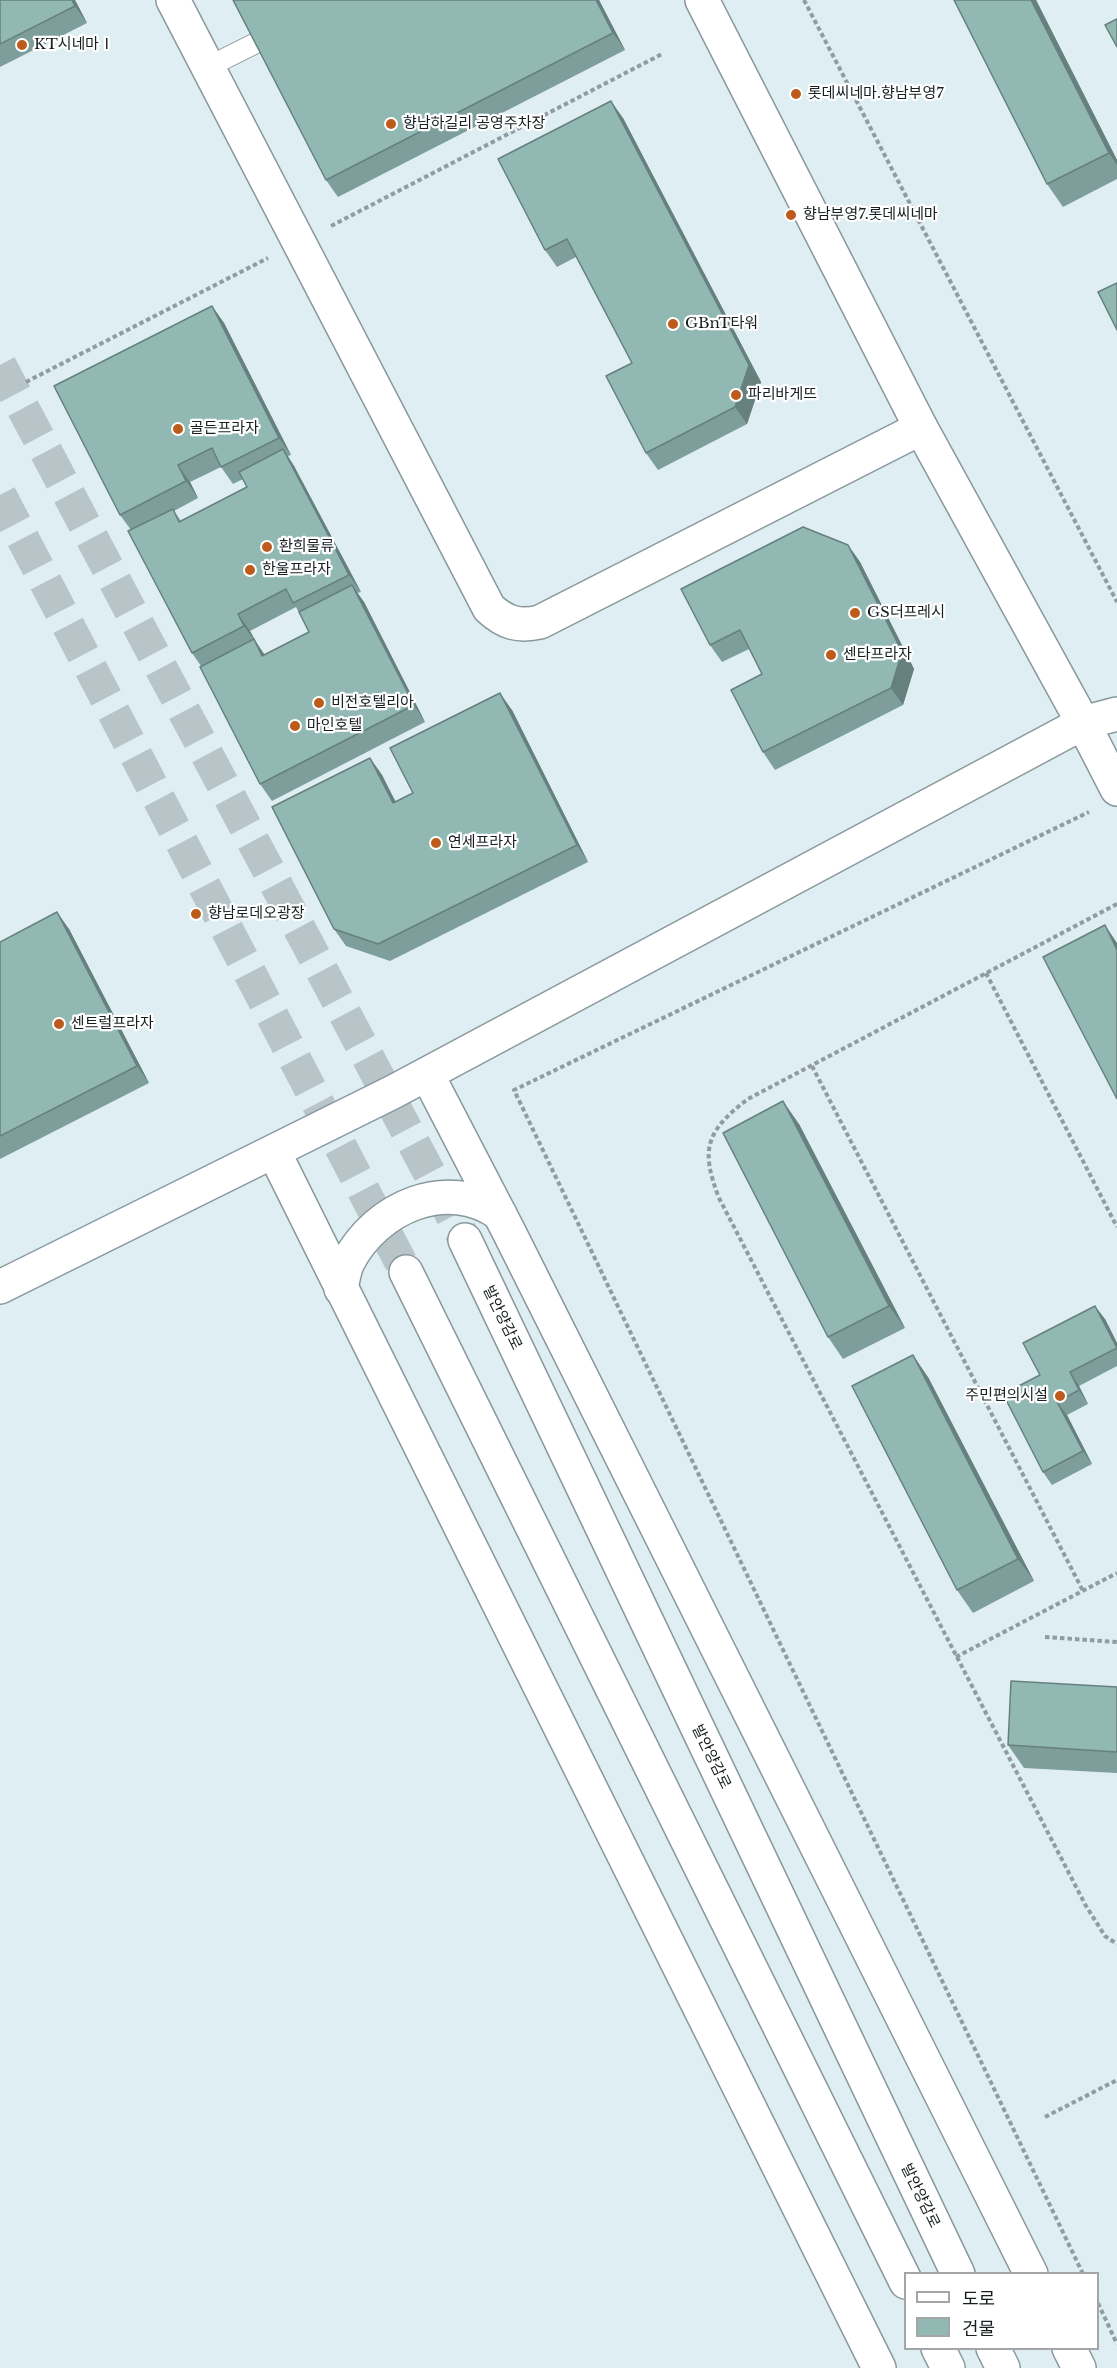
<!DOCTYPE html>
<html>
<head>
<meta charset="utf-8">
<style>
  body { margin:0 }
  #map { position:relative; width:1117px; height:2368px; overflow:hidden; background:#deeef3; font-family:"Libre Baskerville","Noto Sans KR",serif }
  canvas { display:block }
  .legend { position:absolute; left:904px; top:2272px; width:195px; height:78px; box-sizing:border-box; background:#fff; border:2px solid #a3a5a6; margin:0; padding:8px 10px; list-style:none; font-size:18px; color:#191f21 }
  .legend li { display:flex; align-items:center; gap:12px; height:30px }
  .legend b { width:30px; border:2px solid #a3a5a6 }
</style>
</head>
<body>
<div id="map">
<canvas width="1117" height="2368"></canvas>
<ul class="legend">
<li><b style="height:8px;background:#fff"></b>도로</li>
<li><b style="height:16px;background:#91b8b3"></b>건물</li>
</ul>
</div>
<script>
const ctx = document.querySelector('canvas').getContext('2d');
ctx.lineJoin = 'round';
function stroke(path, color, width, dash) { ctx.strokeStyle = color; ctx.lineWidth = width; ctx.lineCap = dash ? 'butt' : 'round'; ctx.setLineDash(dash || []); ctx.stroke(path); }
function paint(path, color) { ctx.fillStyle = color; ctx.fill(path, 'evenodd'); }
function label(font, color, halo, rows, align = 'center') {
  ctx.font = font + ' "Libre Baskerville","Noto Sans KR",serif'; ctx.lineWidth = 4.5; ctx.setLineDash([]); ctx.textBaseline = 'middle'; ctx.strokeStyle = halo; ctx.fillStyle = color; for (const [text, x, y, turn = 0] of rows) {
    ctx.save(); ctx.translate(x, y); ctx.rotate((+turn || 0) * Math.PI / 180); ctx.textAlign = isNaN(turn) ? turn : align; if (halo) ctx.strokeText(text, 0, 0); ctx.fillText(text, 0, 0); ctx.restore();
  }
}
const highwayTunnel = new Path2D(`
  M0 365 465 1240
  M0 495 406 1272`);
const path = new Path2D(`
  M804 0 1117 602
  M331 226 662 54
  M26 382 268 258
  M1117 904 748 1099C706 1131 700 1149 719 1198L1086 1906 1105 1936 1117 1944
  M986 973 1117 1227
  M812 1066 1083 1591
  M1045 1637 1117 1642
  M956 1657 1117 1573
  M1045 2117 1117 2080
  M1083 2274 514 1090 1089 812
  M1098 2303 1117 2344`);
const lane = new Path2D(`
  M208 67 258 42`);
const street = new Path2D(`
  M173 0 489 608C505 623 519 627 540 622L921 428
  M1083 723 1117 789`);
const secondary = new Path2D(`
  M702 0 921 428 1083 723
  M427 1074 509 1232 1031 2274
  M274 1152 879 2368
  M0 1287 393 1092 1083 723 1117 714
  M341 1289C343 1280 344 1270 348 1262 376 1207 448 1176 500 1214
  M1069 2348 1079 2368`);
const highway = new Path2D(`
  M465 1240 958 2274
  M406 1272 906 2282
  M938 2348 948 2368
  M993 2348 1003 2368`);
const wall = new Path2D(`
  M0 0H75L87 23 0 67Z
  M599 0 625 50 338 197 326 180Z
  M954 0H1036L1117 160V179L1063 207 1047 184Z
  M623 118 761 382 747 424 658 470 646 453 632 363 576 257 557 267 545 250Z
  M212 306 224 323 291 455 288 456 294 466 361 592 357 593 364 602 425 722 272 801 260 784 201 666 192 653 131 530 120 515ZM221 467 233 484 243 479 247 487 181 521 174 511 198 498 190 482ZM296 607 309 632 265 655 256 642 250 631Z
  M848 545 860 562 914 669 903 705 775 770 763 752 762 674 749 649 722 662 710 645Z
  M512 710 588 862 390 961 346 946 334 929 370 758 382 775 395 802 413 793Z
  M69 929 149 1083 0 1159V942Z
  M799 1124 905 1328 843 1359 828 1337Z
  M1105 1319 1117 1343V1366L1079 1386 1088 1404 1067 1415 1092 1464 1052 1485 1043 1472 1040 1375Z
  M928 1377 1034 1581 973 1613 957 1590Z
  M1117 1687V1773L1024 1768 1008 1745Z`);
const shadedWall = new Path2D(`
  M72 0H75L87 23 75 6Z
  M596 0H599L625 50 613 33Z
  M1031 0H1036L1117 160V165L1109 153Z
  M611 101 623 118 761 382 747 424 735 407Z
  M212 306 224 323 291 455 279 438Z
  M283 449 294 466 361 592 349 575Z
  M178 465 190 482 198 498 186 481Z
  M848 545 860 562 914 669 903 705 891 688Z
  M352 585 364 602 425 722 414 705Z
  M238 614 250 631 256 642 265 656H262L254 640 244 626Z
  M500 693 512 710 588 862 577 845Z
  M370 758 382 775 405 820 393 803Z
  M57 912 69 929 149 1083 137 1066Z
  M1105 925 1117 943V950Z
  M783 1101 799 1124 905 1328 889 1306Z
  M1095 1306 1105 1319 1117 1343V1348Z
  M913 1355 928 1377 1034 1581 1018 1559Z
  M1070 1372 1079 1386 1088 1404 1079 1390Z
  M1057 1402 1067 1415 1092 1464 1083 1451Z`);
const building = new Path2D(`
  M0 0H72L75 6 0 44Z
  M233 0H596L613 33 326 180Z
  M954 0H1031L1109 153 1047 184Z
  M1117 19V47L1105 25Z
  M611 101 749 365 735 407 646 453 606 376 632 363 567 239 545 250 498 159Z
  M1117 283V330L1098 292Z
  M212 306 279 438 221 467 212 448 178 465 186 481 120 515 54 386Z
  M283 449 349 575 293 603 286 589 238 614 244 626 192 653 128 531 173 509 179 522 247 487 239 472Z
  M803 527 848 545 902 652 891 688 763 752 731 690 762 674 740 630 710 645 681 589Z
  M352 585 414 705 260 784 200 667 254 639 262 656 309 632 299 612Z
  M500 693 577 845 378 944 334 929 272 807 370 758 393 803 413 793 390 748Z
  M57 912 137 1066 0 1136V942Z
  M1105 925 1117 950V1099L1043 957Z
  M783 1101 889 1306 828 1337 723 1133Z
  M1095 1306 1117 1348 1070 1372 1079 1390 1057 1402 1083 1451 1043 1472 1003 1394 1040 1375 1023 1343Z
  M913 1355 1018 1559 957 1590 852 1386Z
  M1011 1681 1117 1687V1752L1008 1745Z`);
const markers = [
  [22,45,6,"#bc5b1b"],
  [796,94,6,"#bc5b1b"],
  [391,124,6,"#bc5b1b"],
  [791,215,6,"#bc5b1b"],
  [673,324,6,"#bc5b1b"],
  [736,395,6,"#bc5b1b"],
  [178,429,6,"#bc5b1b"],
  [267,547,6,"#bc5b1b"],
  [250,570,6,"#bc5b1b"],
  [855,613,6,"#bc5b1b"],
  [831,655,6,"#bc5b1b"],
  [319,703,6,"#bc5b1b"],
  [295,726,6,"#bc5b1b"],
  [436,843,6,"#bc5b1b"],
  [196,914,6,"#bc5b1b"],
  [59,1024,6,"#bc5b1b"],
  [1060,1396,6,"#bc5b1b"]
];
const poiNames = [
  ["KT시네마Ⅰ",34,45],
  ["롯데씨네마.향남부영7",808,94],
  ["향남하길리 공영주차장",403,124],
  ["향남부영7.롯데씨네마",803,215],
  ["GBnT타워",685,324],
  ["파리바게뜨",748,395],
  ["골든프라자",190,429],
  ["환희물류",279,547],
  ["한울프라자",262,570],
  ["GS더프레시",867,613],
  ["센타프라자",843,655],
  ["비전호텔리아",331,703],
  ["마인호텔",307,726],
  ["연세프라자",448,843],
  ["향남로데오광장",208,914],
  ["센트럴프라자",71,1024],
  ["주민편의시설",1048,1396,"right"]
];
const streetNames = [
  ["발안양감로",502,1318,64],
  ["발안양감로",711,1757,64],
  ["발안양감로",920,2196,64]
];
stroke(highwayTunnel, '#b7c5c9', 33, [33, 16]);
stroke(lane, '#89989d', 22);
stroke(street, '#89989d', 36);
stroke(secondary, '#89989d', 36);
stroke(highway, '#89989d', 36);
stroke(path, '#909ca0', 4, [4.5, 3]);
stroke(lane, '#fff', 20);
stroke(street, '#fff', 33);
stroke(secondary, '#fff', 33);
stroke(highway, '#fff', 33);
paint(wall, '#7d9e9a');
paint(shadedWall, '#66817d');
paint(building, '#91b8b3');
stroke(building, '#66817d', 1.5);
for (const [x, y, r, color] of markers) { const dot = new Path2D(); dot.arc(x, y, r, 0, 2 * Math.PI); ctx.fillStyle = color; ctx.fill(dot); stroke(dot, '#fff', 2); }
label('15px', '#191f21', '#fff', poiNames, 'left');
label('15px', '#191f21', '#fff', streetNames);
</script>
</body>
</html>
